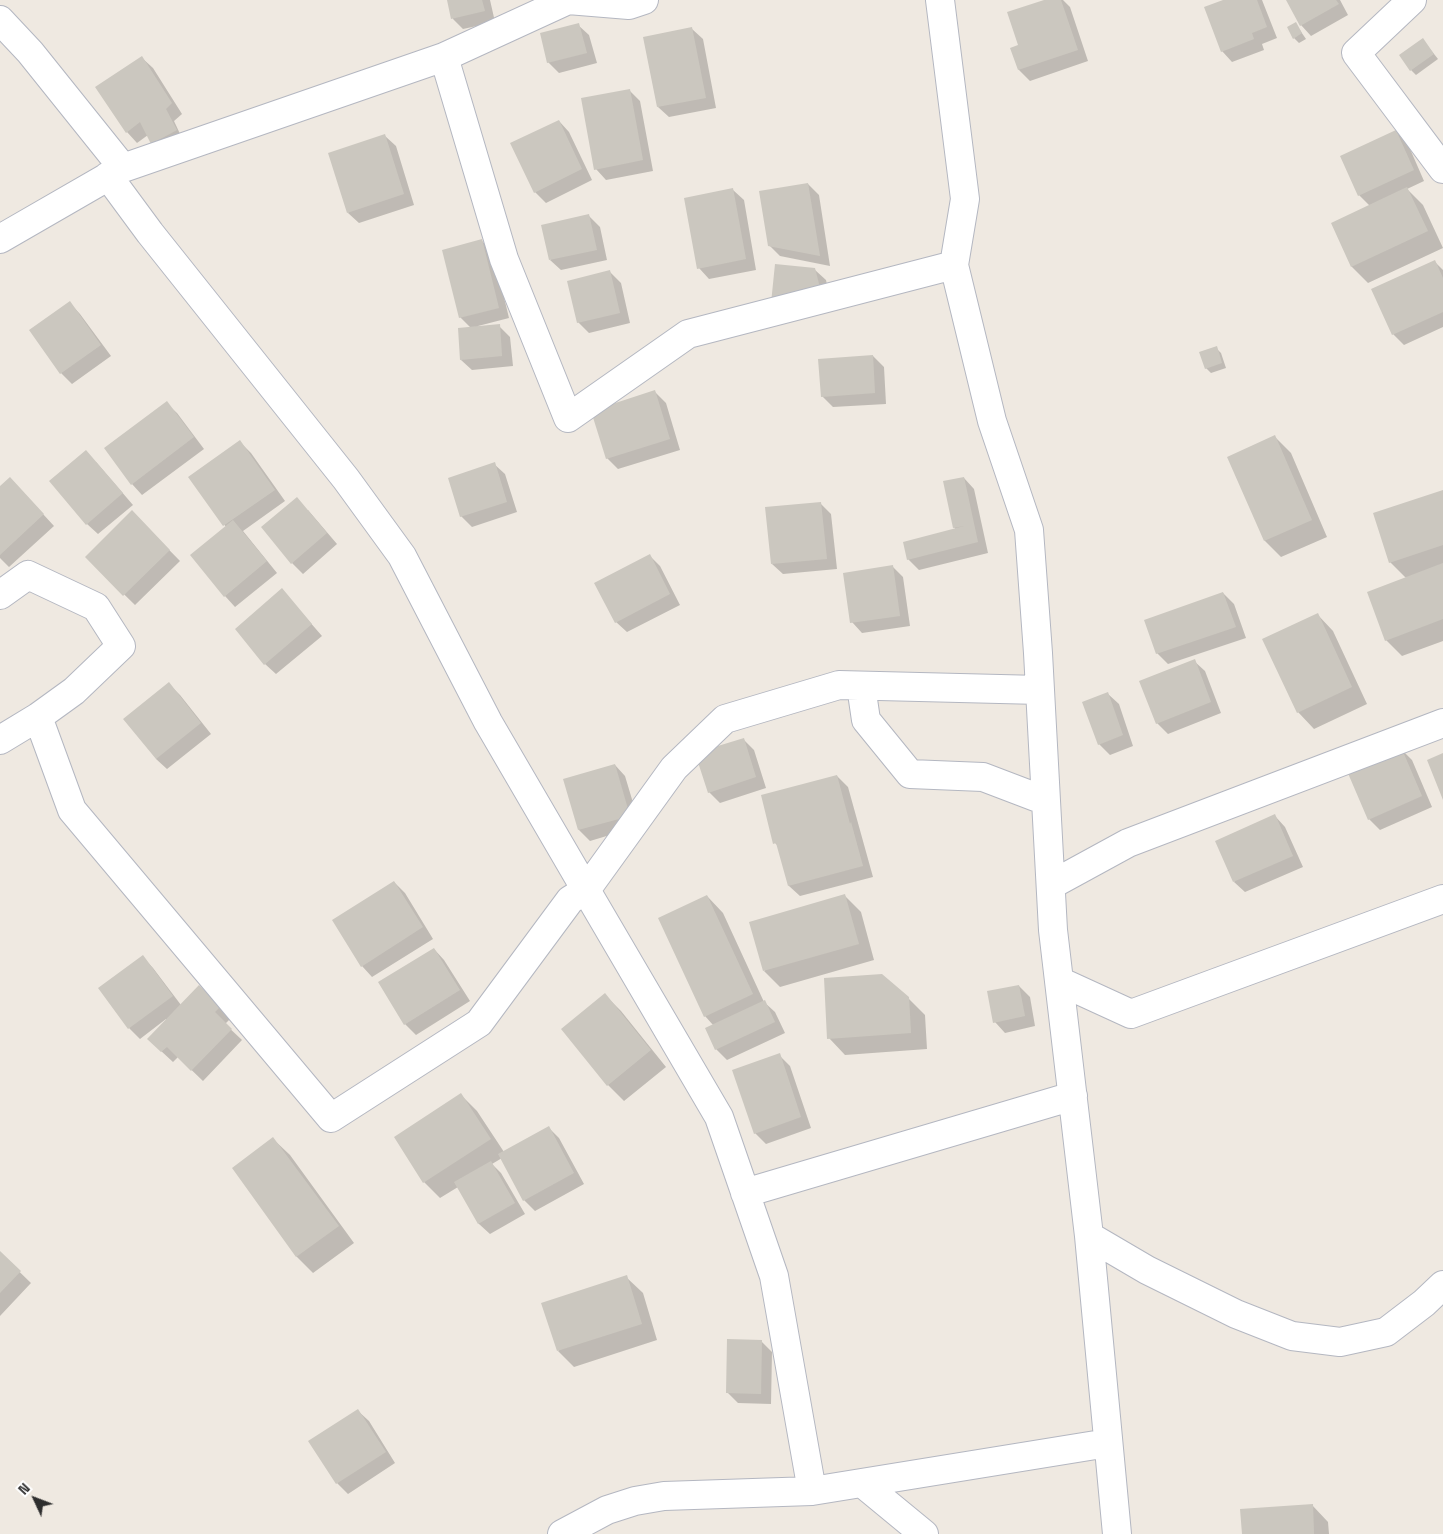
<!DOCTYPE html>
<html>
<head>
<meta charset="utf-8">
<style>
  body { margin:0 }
  #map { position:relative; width:1443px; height:1534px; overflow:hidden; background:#efe9e1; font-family:"Space Grotesk",sans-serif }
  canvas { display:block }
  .north { position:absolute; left:10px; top:1474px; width:50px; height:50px; -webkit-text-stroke:4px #fff; paint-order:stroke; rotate:313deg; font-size:14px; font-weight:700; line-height:20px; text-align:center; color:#2e2e2e }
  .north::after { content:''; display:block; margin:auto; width:18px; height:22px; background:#2e2e2e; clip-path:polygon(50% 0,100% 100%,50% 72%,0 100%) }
</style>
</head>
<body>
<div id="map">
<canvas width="1443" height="1534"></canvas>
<div class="north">N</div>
</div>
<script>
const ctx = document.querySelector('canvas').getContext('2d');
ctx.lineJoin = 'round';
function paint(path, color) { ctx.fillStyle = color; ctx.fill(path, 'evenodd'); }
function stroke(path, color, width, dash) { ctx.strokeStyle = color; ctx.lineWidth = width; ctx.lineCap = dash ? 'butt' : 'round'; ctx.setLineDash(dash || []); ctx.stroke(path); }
const shadow = new Path2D(`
  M448 0H490L495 22 463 29 453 19Z
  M1048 0H1063L1070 7 1088 61 1030 81 1019 70 1012 49 1019 46Z
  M1224 0H1262L1277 38 1262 44 1264 50 1232 62 1222 51Z
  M1287 0H1340L1348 15 1311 36 1301 25Z
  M1295 23 1306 39 1299 43 1294 38Z
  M578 25 589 35 597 63 559 73 548 62Z
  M692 29 703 39 716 108 669 117 658 107Z
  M1423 40 1438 59 1416 75 1411 70Z
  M142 58 153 68 182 114 174 121 181 136 157 148 152 143 148 135 137 143 127 132Z
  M629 90 640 101 653 171 606 180 596 169Z
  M559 121 569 132 592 180 546 203 535 192Z
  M1396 131 1407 142 1424 181 1407 189 1423 205 1443 248 1368 283 1352 267 1333 224 1370 206 1359 195Z
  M385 136 396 146 414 205 359 223 348 213Z
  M808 184 819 195 830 266 780 256 769 245Z
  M733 190 744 200 756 270 709 279 699 268Z
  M589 216 600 227 607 260 561 270 550 260Z
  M482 241 493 252 509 318 478 326V327L499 326 510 337 513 366 472 370 461 360 471 328 460 317Z
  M1434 261 1443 270V327L1404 345 1393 334Z
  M815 270 826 280 833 311 781 323Z
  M610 272 621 283 630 323 589 333 578 322Z
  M70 303 80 314 111 356 72 384 61 373Z
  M1216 348 1221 353 1226 368 1211 373 1206 368Z
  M873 356 884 367 886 404 833 407 822 396Z
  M655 392 666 403 680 450 618 469 607 458Z
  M166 403 177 413 204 449 142 495 132 484Z
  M1275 437 1291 453 1327 537 1281 557 1265 541 1229 457Z
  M240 442 251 453 285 501 243 531 277 573 235 607 225 596 226 527 190 477Z
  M96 462 133 505 98 534 87 524Z
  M494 464 505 474 517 512 472 527 461 516Z
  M964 478 974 489 988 553 919 570 908 559 956 530 954 527Z
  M0 488 21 490 54 526 9 567 0 558Z
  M1443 492V641L1402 656 1386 640 1407 579 1390 562Z
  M820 503 831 514 837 569 783 574 772 564Z
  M308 510 337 544 303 574 292 563Z
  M132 512 180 561 135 605 86 557Z
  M649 555 660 566 680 605 627 632 616 622Z
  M892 566 903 577 910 626 862 633 852 622Z
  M282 590 322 636 276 674 265 664Z
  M1223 593 1234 604 1246 638 1168 664 1157 653Z
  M1317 614 1333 631 1367 704 1314 729 1298 712Z
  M1194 661 1205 671 1221 713 1168 734 1157 723Z
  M169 684 180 695 211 734 167 769 156 759Z
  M1108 694 1119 704 1133 746 1110 755 1099 744Z
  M743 739 754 750 766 788 720 803 709 792Z
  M1401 749 1412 760 1432 807 1380 830 1369 819Z
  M615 765 625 776 640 826 590 841 579 830 565 780Z
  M837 776 848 787 873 877 800 896 789 886 779 847 775 843Z
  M1275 816 1285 827 1303 867 1245 892 1234 882Z
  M394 882 405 893 433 939 372 977 362 966Z
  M844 895 861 912 874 960 780 987 764 971Z
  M707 896 723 913 764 1002 775 1012 785 1033 727 1060 716 1049 713 1025 705 1016Z
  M434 949 444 960 470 1001 416 1035 405 1024Z
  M143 957 153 968 181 1005 199 987 231 1018 225 1024 242 1040 203 1081 178 1057 173 1062 160 1050 166 1019 140 1039 129 1028Z
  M1019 986 1030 997 1035 1026 1005 1033 995 1022Z
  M605 995 621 1011 666 1067 624 1101 608 1085Z
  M908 998 925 1015 927 1049 845 1055 829 1038Z
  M779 1055 790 1066 811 1128 766 1144 755 1133Z
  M461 1095 477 1111 504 1152 549 1128 559 1138 584 1184 535 1211 524 1200 502 1158 492 1164 501 1173 525 1214 490 1234 479 1224 458 1187 440 1198 424 1182Z
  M273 1139 290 1155 354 1243 313 1273 297 1257 233 1168Z
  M0 1253 31 1283 0 1316Z
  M626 1277 643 1293 657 1340 574 1367 558 1351Z
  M761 1341 772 1352 771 1404 738 1403 727 1392Z
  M358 1411 369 1421 395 1463 348 1494 337 1483Z
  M1312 1505 1328 1522 1329 1534H1243Z`);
const building = new Path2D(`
  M447 0H482L485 11 451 19Z
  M1044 0H1061L1078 50 1018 70 1010 48 1018 45 1007 12Z
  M1223 0H1257L1267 27 1252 33 1254 39 1221 52 1204 7Z
  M1286 0H1336L1339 4 1300 26Z
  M1296 22 1302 33 1293 39 1287 27Z
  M579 23 587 53 547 63 540 33Z
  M692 27 706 98 657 107 643 37Z
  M1423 38 1434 54 1410 71 1399 55Z
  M142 56 172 103 166 109 177 130 151 144 140 122 126 133 95 87Z
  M630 89 643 160 594 170 581 98Z
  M559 120 582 169 534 193 510 143Z
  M1396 130 1414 170 1358 196 1340 156Z
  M385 134 404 194 347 213 328 153Z
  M808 183 820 256 768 246 759 191Z
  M1407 187 1428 231 1351 267 1331 223Z
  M733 188 746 259 697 269 684 198Z
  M589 214 597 250 549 260 541 225Z
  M482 239 499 308 459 318 442 250Z
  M1435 260 1443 278V312L1392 335 1371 289Z
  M775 264 815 268 823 300 770 313Z
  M610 270 620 313 577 323 567 281Z
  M70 301 101 345 60 374 29 330Z
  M500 324 502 356 460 360 458 328Z
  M1217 346 1222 363 1205 369 1199 352Z
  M873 355 875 393 821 397 818 359Z
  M655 390 670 439 606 459 591 411Z
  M167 401 194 437 131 485 104 448Z
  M1275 435 1312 520 1264 541 1227 457Z
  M240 440 275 490 223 526 188 477Z
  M86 450 123 493 86 525 49 481Z
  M495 462 507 502 460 517 448 478Z
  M10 477 44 514 0 555V486Z
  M964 477 978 542 907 560 903 542 964 526 953 528 943 481Z
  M1443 490V545L1389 563 1373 513Z
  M297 497 327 533 291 564 261 527Z
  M821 502 827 559 771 564 765 507Z
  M132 510 170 550 123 596 85 557Z
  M233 520 267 561 224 597 190 555Z
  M650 554 670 594 615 623 594 583Z
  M1443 563V619L1385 641 1367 592Z
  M893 565 900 616 850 623 843 573Z
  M282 588 312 624 264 665 235 629Z
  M1223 592 1236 627 1156 654 1144 620Z
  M1318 613 1352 687 1297 713 1262 639Z
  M1195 659 1211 702 1156 724 1139 681Z
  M169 682 201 723 156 759 123 719Z
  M1108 692 1123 735 1098 745 1082 702Z
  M744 738 756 777 708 793 695 753Z
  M1401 747 1422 796 1368 820 1347 771Z
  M1443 753V800L1427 760Z
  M615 764 630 816 578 830 563 779Z
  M837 775 850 824 851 822 863 866 788 886 776 843 773 844 761 795Z
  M1275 814 1293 856 1233 882 1215 841Z
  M394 881 423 927 361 967 332 920Z
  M845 894 859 944 763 971 749 922Z
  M707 895 753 994 704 1017 658 918Z
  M434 948 460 990 404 1025 378 982Z
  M143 955 173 996 128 1029 98 988Z
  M882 974 909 997 911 1033 827 1039 824 978Z
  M199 985 221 1006 215 1012 232 1029 191 1071 167 1047 161 1052 147 1039Z
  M1019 985 1025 1016 993 1023 987 991Z
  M605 993 651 1050 607 1086 561 1029Z
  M765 1000 775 1022 715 1050 705 1028Z
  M780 1053 801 1117 754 1134 732 1070Z
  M461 1093 491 1139 423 1183 394 1137Z
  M549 1126 574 1173 523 1201 498 1154Z
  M273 1137 339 1226 296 1257 232 1168Z
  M491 1161 515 1203 478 1224 454 1182Z
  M0 1251 21 1271 0 1293Z
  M627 1275 642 1324 557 1351 541 1303Z
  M727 1339 762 1340 761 1394 726 1393Z
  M358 1409 386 1452 336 1484 308 1441Z
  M1313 1504 1314 1534H1242L1240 1509Z`);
const minor = new Path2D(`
  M940 0 965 199 954 265 992 421 1029 530 1038 653 1053 930 1089 1236 1117 1534
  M1412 0 1356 53 1443 169
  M0 20 30 52 123 168
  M444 57 504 259 568 418 688 334 954 265
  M0 239 123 168 444 57 568 0 629 5 644 0
  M0 595 28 575 96 607 121 646 74 691 38 717 0 740
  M861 686 866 720 910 774 983 777 1046 801
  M38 717 72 810 331 1118 479 1023 570 900 586 890 488 722 402 556 346 479 150 233 108 176
  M1051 885 1128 843 1443 723
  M1059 981 1131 1014 1443 899
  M745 1193 1073 1096
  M1089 1236 1147 1270 1236 1314 1292 1336 1340 1342 1386 1332 1424 1303 1443 1285
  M862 1483 924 1534
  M812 1491 774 1276 719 1117 586 890 674 768 725 719 839 685 1040 690
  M562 1534 607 1510 635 1501 664 1496 812 1491 1108 1443`);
paint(shadow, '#0003');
paint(building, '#cbc7bf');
stroke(minor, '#b4b7c1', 30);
stroke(minor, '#fff', 28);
</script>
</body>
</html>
